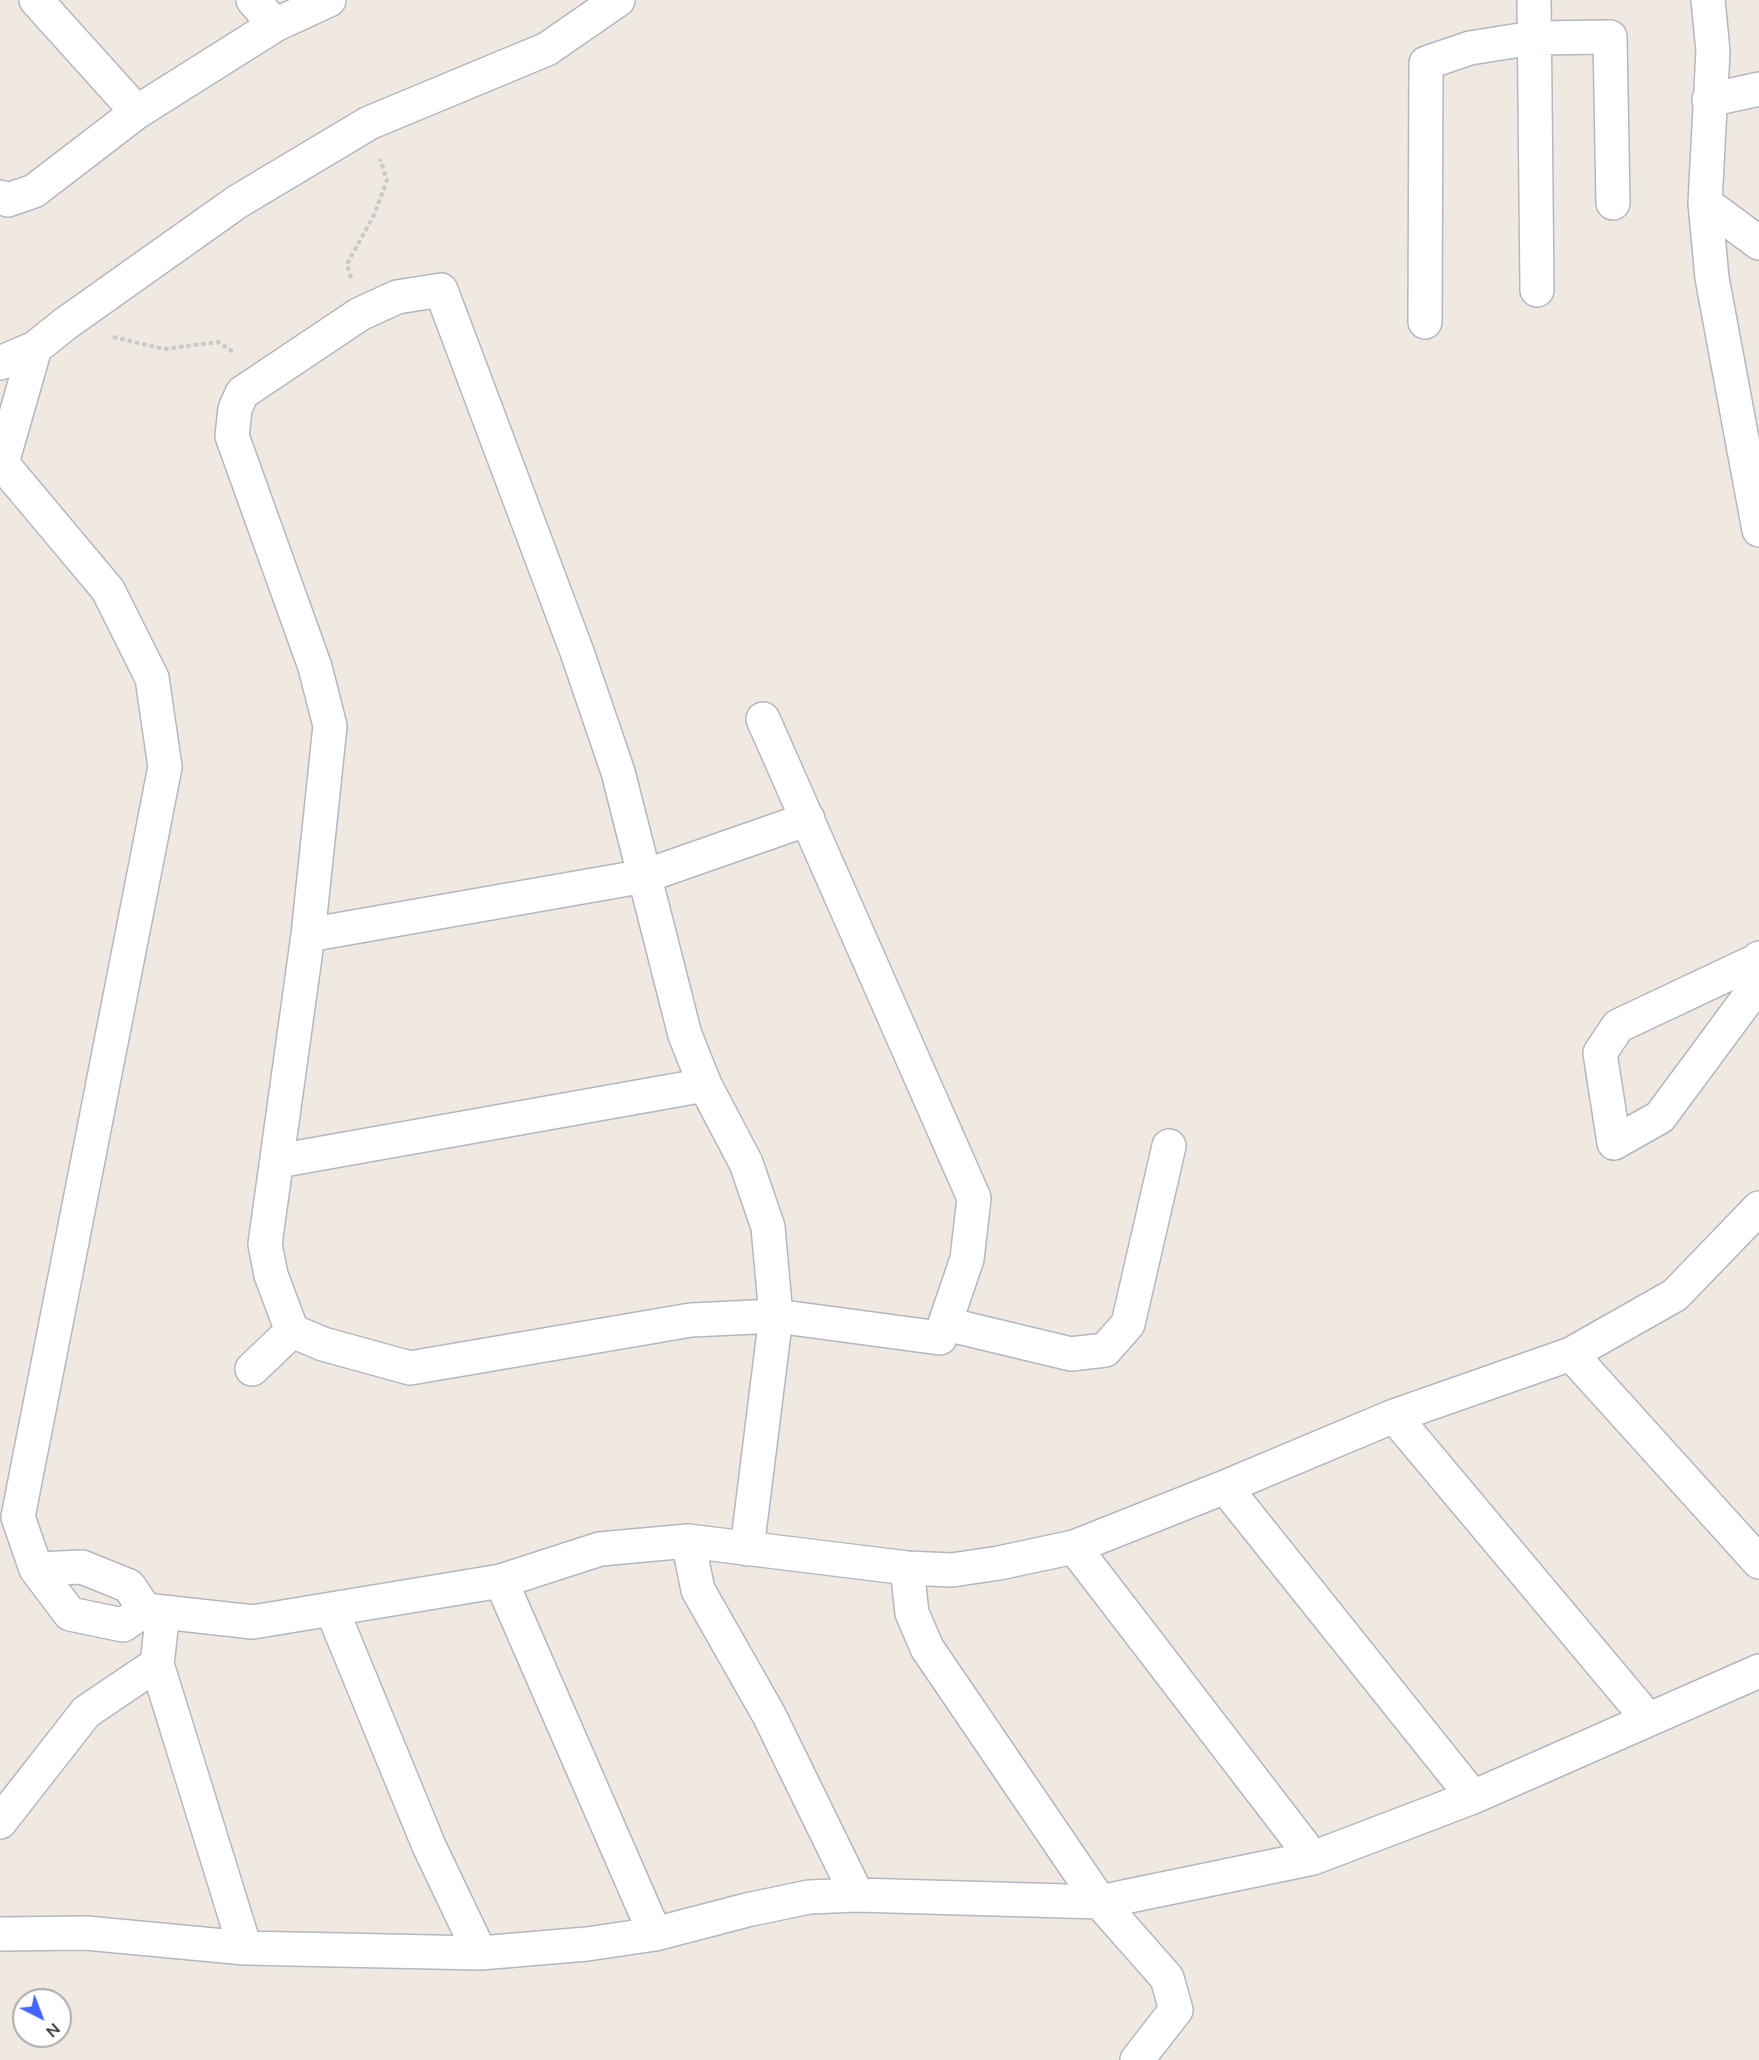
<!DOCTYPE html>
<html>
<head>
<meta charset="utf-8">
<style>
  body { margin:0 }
  #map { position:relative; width:1759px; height:2060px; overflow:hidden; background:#efe9e1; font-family:"Nunito Sans",sans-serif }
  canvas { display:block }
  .north { position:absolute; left:12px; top:1988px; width:60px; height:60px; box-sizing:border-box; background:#fff; border:2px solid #ababab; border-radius:50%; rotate:138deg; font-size:16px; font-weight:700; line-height:24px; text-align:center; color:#2e2e2e }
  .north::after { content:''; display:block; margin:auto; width:21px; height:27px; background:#4264fb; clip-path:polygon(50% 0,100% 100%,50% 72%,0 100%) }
</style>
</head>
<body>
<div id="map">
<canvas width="1759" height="2060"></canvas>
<div class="north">N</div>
</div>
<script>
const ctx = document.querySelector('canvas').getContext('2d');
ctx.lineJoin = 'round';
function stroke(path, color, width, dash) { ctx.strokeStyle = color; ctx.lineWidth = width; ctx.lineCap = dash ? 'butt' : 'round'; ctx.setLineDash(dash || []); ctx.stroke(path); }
const path = new Path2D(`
  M351 278 347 264 374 215 387 180 380 159
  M113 337 164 349 218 342 235 353`);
const minor = new Path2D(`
  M36 0 137 112
  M253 0 275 25
  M1534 0 1537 290
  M1708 0 1713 51 1705 203 1712 278 1759 530
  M1709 100 1759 89
  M0 197 8 200 34 191 137 112 275 25 329 0
  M1705 203 1759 243
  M1425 322 1426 63 1470 48 1533 38 1610 37 1613 203
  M0 363 35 348 65 324 237 202 369 123 547 49 618 0
  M0 461 108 590 152 678 165 767 18 1517 36 1569 70 1614 123 1625 145 1610 253 1622 501 1581 600 1549 688 1541 907 1568 952 1570 999 1563 1074 1547 1225 1487 1394 1416 1571 1354 1675 1295 1759 1208
  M2 463 35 348
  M308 935 645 876 808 819
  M1758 960 1618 1026 1600 1053 1614 1143 1660 1117 1751 994 1759 958
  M278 1161 705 1085
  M946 1324 1071 1354 1105 1350 1128 1324 1169 1146
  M1571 1354 1759 1562
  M252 1369 292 1331
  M1394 1416 1648 1719
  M1225 1487 1473 1797
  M688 1541 698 1590 769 1715 857 1895
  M1074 1547 1313 1858
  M747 1549 776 1316 768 1227 746 1163 705 1085 685 1035 618 772 577 652 441 290 397 297 360 314 242 393 235 409 232 436 315 667 330 726 308 935 265 1244 271 1275 292 1331 323 1344 410 1368 691 1320 776 1316 940 1338 967 1259 974 1198 763 719
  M907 1568 912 1613 927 1648 1100 1902 1167 1978 1176 2010 1137 2060
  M36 1569 82 1567 129 1586 145 1610
  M501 1581 655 1934
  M332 1610 429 1846 480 1953
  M163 1612 157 1664 245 1948
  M0 1822 86 1712 157 1664
  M0 1934 86 1933 245 1948 480 1953 587 1944 655 1934 747 1910 809 1897 857 1895 1100 1902 1313 1858 1473 1797 1759 1671`);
stroke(minor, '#b4b7c1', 36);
stroke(path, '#c9c9c9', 4, [4.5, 3]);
stroke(minor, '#fff', 33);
</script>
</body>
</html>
